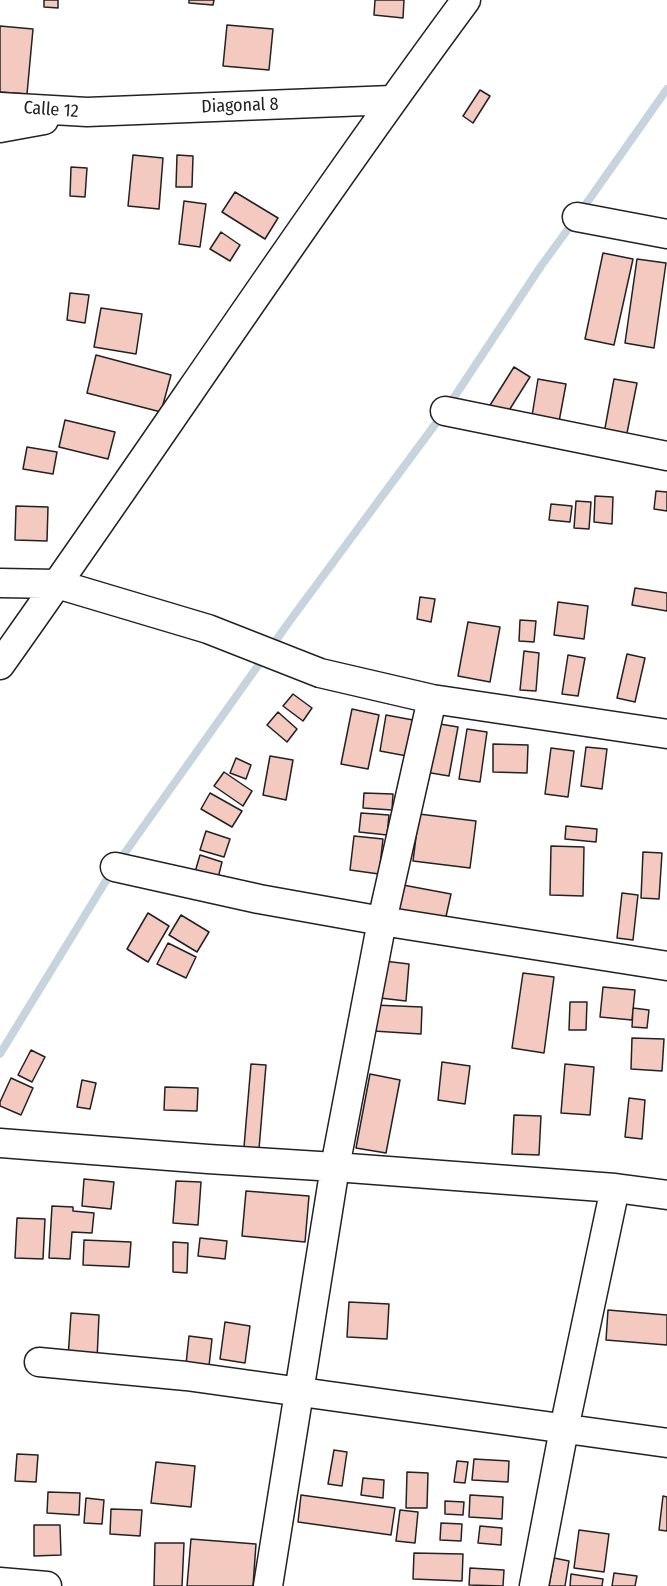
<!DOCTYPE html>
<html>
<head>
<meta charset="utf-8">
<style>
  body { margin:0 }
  canvas { display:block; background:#fff }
</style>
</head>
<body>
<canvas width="667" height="1586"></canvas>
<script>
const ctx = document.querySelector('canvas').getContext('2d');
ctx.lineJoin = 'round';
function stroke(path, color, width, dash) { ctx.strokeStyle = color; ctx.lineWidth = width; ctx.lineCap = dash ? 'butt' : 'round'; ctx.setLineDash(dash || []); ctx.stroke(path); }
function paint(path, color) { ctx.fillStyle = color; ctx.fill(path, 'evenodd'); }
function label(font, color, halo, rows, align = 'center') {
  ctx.font = font + ' "Fira Sans Condensed",sans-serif'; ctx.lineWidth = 4.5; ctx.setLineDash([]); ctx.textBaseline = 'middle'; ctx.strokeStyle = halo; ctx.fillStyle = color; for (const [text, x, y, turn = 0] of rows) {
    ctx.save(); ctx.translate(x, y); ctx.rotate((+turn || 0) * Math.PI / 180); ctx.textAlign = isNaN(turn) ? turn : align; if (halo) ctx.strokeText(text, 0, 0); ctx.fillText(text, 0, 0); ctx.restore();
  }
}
const stream = new Path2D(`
  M581 211 667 89
  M119 861 289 622 445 411 541 266 574 221
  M0 1054 112 871`);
const building = new Path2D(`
  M44 0H58V8L44 7Z
  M189 0H214L213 5 189 3Z
  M375 0H404L403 18 374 15Z
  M227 25 273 29 269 70 223 66Z
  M0 26 33 29 27 94 0 92Z
  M480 90 490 96 473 123 463 116Z
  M133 155 163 158 159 209 128 206Z
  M177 155 193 156 192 187H176Z
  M71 167 87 168 85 197 70 196Z
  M235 192 278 218 265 239 222 212Z
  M184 201 206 204 200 247 179 244Z
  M221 232 240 245 230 261 210 249Z
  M603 253 633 259 614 345 585 339Z
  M637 259 666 263 654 348 625 343Z
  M70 293 89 295 85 323 67 320Z
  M101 308 142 314 136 354 94 347Z
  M96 355 171 375 161 412 87 393Z
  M514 367 530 377 503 420 487 410Z
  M538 379 566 384 558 427 531 422Z
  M614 379 637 383 625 443 603 439Z
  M65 420 115 432 108 459 59 447Z
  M27 447 57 452 53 474 23 469Z
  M656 491 667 492V511L654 509Z
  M595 496 613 497 612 524 594 522Z
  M576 501 591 502 589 529 574 528Z
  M551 504 572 506 570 522 549 520Z
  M16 506 48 507 47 541 15 540Z
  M635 588 667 593V611L632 605Z
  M420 597 435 599 431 622 417 619Z
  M558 602 588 606 584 639 554 635Z
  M520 620 536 621 534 642 519 641Z
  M468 622 500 627 490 682 458 676Z
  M524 651 539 653 536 691 520 690Z
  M627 654 645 658 635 702 617 698Z
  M568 655 585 658 578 696 562 694Z
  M293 694 312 708 303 721 283 706Z
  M352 709 379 715 368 769 341 764Z
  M278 712 297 729 287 742 267 725Z
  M386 715 413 720 407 756 380 751Z
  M434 723 458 727 449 776 425 772Z
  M467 729 487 732 480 782 459 779Z
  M493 744 528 745 527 773 493 772Z
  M586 747 607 749 602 789 581 786Z
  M551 748 574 751 568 797 545 794Z
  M270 756 293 760 286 800 263 795Z
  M236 758 251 765 246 779 230 773Z
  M224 772 252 791 243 806 214 786Z
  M210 793 242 811 232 827 201 809Z
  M364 793 393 794 392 810 363 808Z
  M361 813 389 815 387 835 359 832Z
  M419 814 476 821 470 868 413 861Z
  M566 826 597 829 596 842 565 839Z
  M206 831 230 839 224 857 200 850Z
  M354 836 383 839 379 874 350 870Z
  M551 846 584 847 583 896 550 895Z
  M643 852 662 853 659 899 641 898Z
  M200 855 222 862 218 878 195 872Z
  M403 885 451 894 445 921 397 912Z
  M622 893 638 895 633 940 617 938Z
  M148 913 169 926 148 962 127 949Z
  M181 915 209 932 197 952 169 935Z
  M168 943 196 957 186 978 157 964Z
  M384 961 409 964 406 1001 380 998Z
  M523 973 554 977 544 1053 512 1048Z
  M603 987 635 990 632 1020 600 1017Z
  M570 1002H587L586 1030H569Z
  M374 1005 422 1007 421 1034 373 1031Z
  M633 1008 649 1010 647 1028 632 1027Z
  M632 1038 664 1039 662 1071 631 1069Z
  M31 1050 45 1057 32 1082 18 1075Z
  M442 1062 470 1066 465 1104 438 1100Z
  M251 1064 266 1065 259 1149 244 1147Z
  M565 1064 594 1067 590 1115 561 1113Z
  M370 1074 400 1080 386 1153 356 1148Z
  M11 1078 33 1088 21 1115 0 1106V1102Z
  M82 1080 96 1083 90 1109 77 1107Z
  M165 1087 198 1088 197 1111 164 1110Z
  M629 1098 645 1100 642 1139 625 1137Z
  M514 1115 541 1116 539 1155 512 1154Z
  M84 1179 114 1182 111 1209 82 1206Z
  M176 1181 201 1182 198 1225 173 1223Z
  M246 1191 309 1196 305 1242 242 1236Z
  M52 1206 73 1207V1211L94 1213 92 1233 72 1232 70 1259 49 1258Z
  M17 1218 45 1219 43 1259 15 1258Z
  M200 1238 227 1241 225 1259 198 1256Z
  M84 1240 131 1242 129 1267 83 1265Z
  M173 1242 188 1243 187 1273 173 1272Z
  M349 1302 389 1304 387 1339 347 1337Z
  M608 1310 667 1315V1345L606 1340Z
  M71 1313 99 1315 97 1360 68 1358Z
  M225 1322 250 1326 245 1363 220 1359Z
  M189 1336 212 1339 209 1366 186 1364Z
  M334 1450 347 1452 342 1486 328 1484Z
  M17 1454 38 1455 36 1482 15 1481Z
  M474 1459 509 1461 508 1482 472 1480Z
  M457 1461 468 1462 465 1483 454 1482Z
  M156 1462 195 1466 191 1507 151 1503Z
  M407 1472 428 1473 427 1508H406Z
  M363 1478 384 1480 383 1498 361 1495Z
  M48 1492 80 1493 79 1515 47 1513Z
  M301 1495 395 1508 391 1535 298 1522Z
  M470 1495 503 1497 502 1519 469 1517Z
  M663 1496 667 1497V1531L659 1530Z
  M86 1498 104 1500 102 1524 84 1523Z
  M445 1501 464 1502 463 1515 445 1514Z
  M111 1509 142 1510 140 1536 110 1534Z
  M400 1510 418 1512 415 1543 396 1541Z
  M441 1523 462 1524 461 1541 440 1540Z
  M34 1525H60L61 1555 34 1556Z
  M480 1526 502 1528 501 1545 478 1543Z
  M579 1530 609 1534 604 1572 574 1568Z
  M191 1539 256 1544 253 1586H187Z
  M155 1543H184L182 1586H154Z
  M414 1553 463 1554 462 1581 413 1579Z
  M554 1558 569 1561 565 1586H549Z
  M470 1568 504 1570 503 1586 469 1585Z
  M614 1573 637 1576 635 1586H612Z
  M571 1574 603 1579 602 1586H570Z`);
const minor = new Path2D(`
  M0 107 87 112 392 100
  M0 128 44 120
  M577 217 667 234
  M445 411 667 456
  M0 583 57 584 208 629 320 673 432 699 667 734
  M0 665C157 444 305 218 466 0
  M115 867 259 899 382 921 667 966
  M0 1143 208 1159 335 1167 615 1188 667 1195
  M39 1362 186 1376 667 1443
  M0 1582 47 1586
  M268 1586 335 1167 382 921 432 699
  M534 1586 564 1429 615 1188`);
const streetNames = [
  ["Diagonal 8",240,106,-2],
  ["Calle 12",51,110,4]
];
stroke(stream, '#c7d3dd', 8);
paint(building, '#f3c9c0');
stroke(building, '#222', 1.5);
stroke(minor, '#222', 31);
stroke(minor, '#fff', 28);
label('18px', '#222', '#fff', streetNames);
</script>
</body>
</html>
